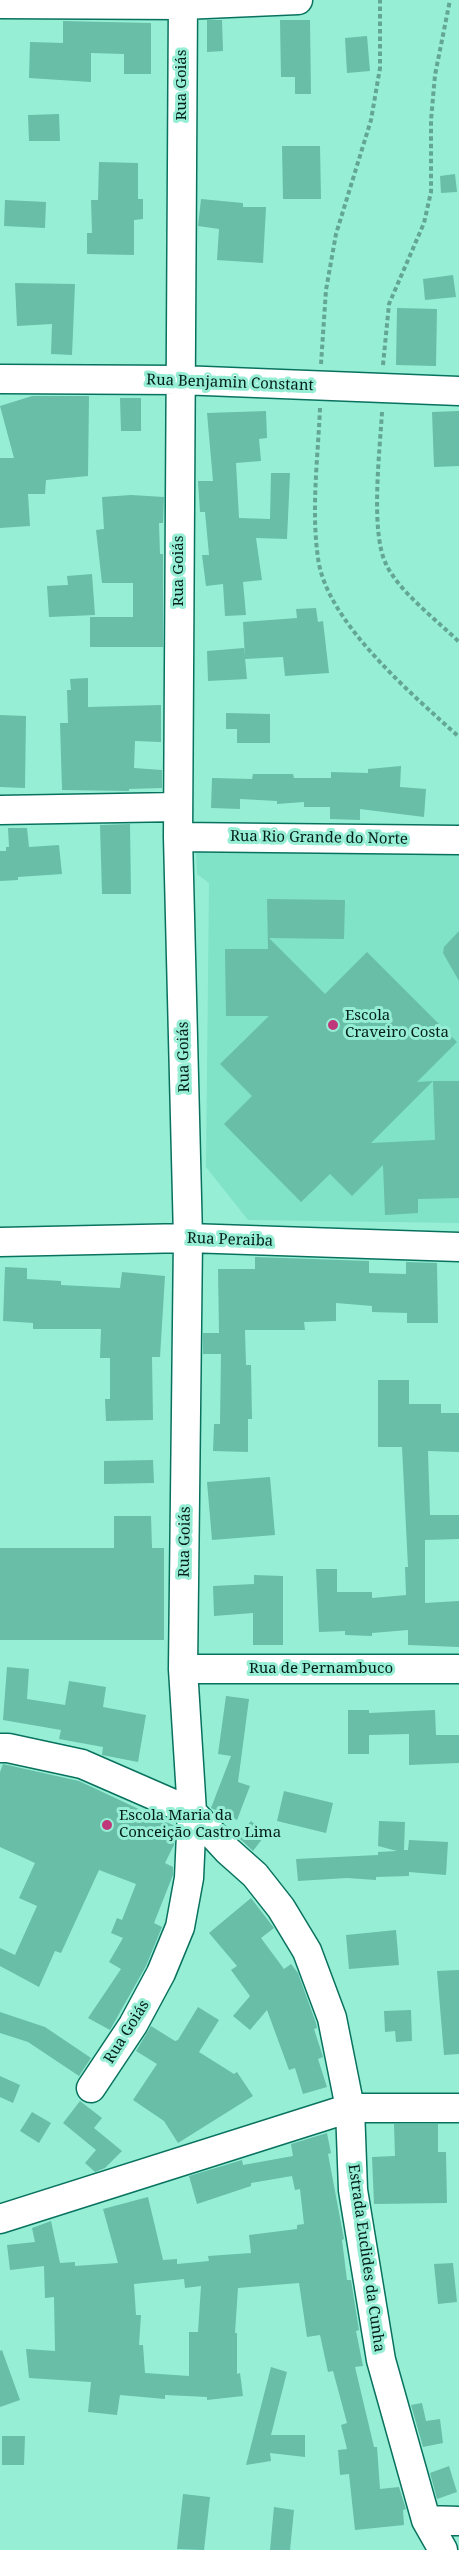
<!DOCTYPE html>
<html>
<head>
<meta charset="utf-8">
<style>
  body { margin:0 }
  canvas { display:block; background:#96eed5 }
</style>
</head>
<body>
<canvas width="459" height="2550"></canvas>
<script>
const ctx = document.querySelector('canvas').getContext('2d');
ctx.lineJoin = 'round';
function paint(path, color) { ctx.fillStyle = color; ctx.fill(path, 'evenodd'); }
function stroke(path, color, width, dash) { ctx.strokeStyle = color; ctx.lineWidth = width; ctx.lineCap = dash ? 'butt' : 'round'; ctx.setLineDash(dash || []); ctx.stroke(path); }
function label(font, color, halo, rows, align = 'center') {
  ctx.font = font + ' "Noto Serif",serif'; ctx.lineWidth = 6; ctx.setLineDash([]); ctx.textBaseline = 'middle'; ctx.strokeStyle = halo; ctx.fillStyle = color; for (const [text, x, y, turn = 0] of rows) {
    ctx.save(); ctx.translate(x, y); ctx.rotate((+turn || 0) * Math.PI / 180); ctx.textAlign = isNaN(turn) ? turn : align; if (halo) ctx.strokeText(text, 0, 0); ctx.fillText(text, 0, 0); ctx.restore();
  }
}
const built = new Path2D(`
  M196 852 459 855V1223L248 1220 206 1167 209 883 197 874Z`);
const building = new Path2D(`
  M207 20H222L223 51 207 52Z
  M280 20H310L311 94H295V77H281Z
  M63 21 151 23V74H124V54L91 53V82L29 78 30 42 63 43Z
  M367 36 370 71 347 73 345 38Z
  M59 114 60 141H29L28 115Z
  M282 146H320L321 199H283Z
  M99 162 138 163V199H143V219L134 220V255L87 254V233H92L91 200H98Z
  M455 174 457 192 441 193 440 176Z
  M201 199 243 203V207H266L263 263 217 260 219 229 198 226Z
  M5 200 46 202 45 228 4 226Z
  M453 275 456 297 425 300 423 279Z
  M15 283 75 284 72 355 51 354 52 324 17 326Z
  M397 308 437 309 436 366 396 365Z
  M32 396H89L88 476 46 480 45 494H28L30 526 0 528V458H14L0 406Z
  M120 398H141V431H121Z
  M266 411 267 438 259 439 261 461 236 463 239 518 270 519 271 473H290L287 539 256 538 262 580 243 582 246 615 225 616 223 584 206 586 202 555H209L205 512H200L198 481H213L207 413Z
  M459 411V466L434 467 432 412Z
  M131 495 164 497 163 523H159L160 554H163V647H90V617H133V583H102L96 530 104 529 102 497Z
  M92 574 95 615 49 617 47 586 68 585 67 576Z
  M316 608 318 622 323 621 329 673 285 676 283 657 245 659 243 622 297 618 296 609Z
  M244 648 247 679 208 681 207 651Z
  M88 678V707L161 705V742L135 741 134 768 162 770V788L129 789V791L62 790 60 723H68L67 690H71L70 679Z
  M226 713 270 714V743H237V729H226Z
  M0 715 26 716 25 788 0 787Z
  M401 766 400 787 426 789 424 817 360 809V820L330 819V807H304V802L277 804V801L240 799V809L211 808 212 778 252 779 253 774H293L294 778H331V772L368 773V769Z
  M130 824 131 894H102L100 825Z
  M8 828H27L29 847 59 845 62 874 18 877V880L0 881V851H6V847H9Z
  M267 899 345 900 344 939 269 938 325 994 367 952 457 1042 417 1082 433 1081 371 1143 435 1140 433 1081H459V1198L418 1199V1213L385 1215 383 1165 352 1196 330 1174 301 1202 224 1124 252 1096 220 1064 269 1016H226L225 949H268Z
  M459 931V981L443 953 444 947Z
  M255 1257 369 1261V1273L406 1274V1262L437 1263 438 1323H407V1313L372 1312V1306L336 1303V1321L304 1322 305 1330H245L246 1365H251L252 1419H248V1452L213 1451 214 1424H220L221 1354H203V1333H219L218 1269H255Z
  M5 1267 27 1268V1279L61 1281V1285L120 1288 122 1272 165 1276 160 1357H152L153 1420 106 1421 105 1399H110V1358H100L101 1329H33V1323L3 1321Z
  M378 1380H409V1404H441V1413H459V1452L428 1451 430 1515H459V1539L425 1540V1603L459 1601V1647L408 1645V1630L372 1633V1636L345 1635V1631L319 1632 316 1569H337V1592H372V1598L406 1595 405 1567H408L402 1447H378Z
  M153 1460 154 1483 104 1484V1461Z
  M270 1477 275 1535 212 1540 207 1482Z
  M114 1516H151L152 1548H164V1640H0V1548H114Z
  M254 1575 283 1576V1645H253V1613L214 1616 213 1586 254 1584Z
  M7 1667 29 1669 27 1699 65 1705 69 1681 106 1687 103 1707 146 1715 138 1762 102 1755 103 1747 59 1739 61 1730 3 1720Z
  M226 1696 249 1699 238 1782 250 1786 237 1820 211 1808 231 1756 218 1754Z
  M348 1710H369V1713L435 1710 436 1735H459V1763L409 1765V1734L369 1735V1754H348Z
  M3 1764 79 1781 175 1826 174 1845 165 1863 173 1867V1875L154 1923 162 1927 146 1966 110 2030 88 2018 121 1969 109 1962 123 1938 111 1933 117 1918 122 1920 136 1884 99 1870 61 1953 55 1951 39 1987 0 1966V1948L15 1955 37 1906 19 1898 35 1863 0 1847V1772Z
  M284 1791 333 1803 326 1833 277 1821Z
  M251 1821 266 1834 253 1851 238 1837Z
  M379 1821 405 1822 404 1850H408L409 1840 448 1842 446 1875 409 1872V1876L376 1877V1880L347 1878 298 1881 296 1859 378 1855V1852L397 1851 378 1846Z
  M251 1898 274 1928 261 1938 284 1969 291 1964 298 1973 316 2023 317 2028 314 2029 323 2057 318 2059 327 2087 303 2094 295 2068 289 2070 267 2010 250 2030 233 2016 250 1996 231 1970 237 1966 209 1933Z
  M396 1930 399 1965 349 1969 346 1935Z
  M459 1970V2054L444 2055 437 1971Z
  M198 2007 219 2020 199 2052 234 2074 237 2072 253 2096 178 2143 164 2121 133 2100 157 2064 136 2051 151 2026 175 2041 178 2040Z
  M411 2010 412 2041 396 2042 395 2031 385 2032 384 2011Z
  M0 2012 45 2027 91 2058 79 2076 28 2042 0 2033Z
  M0 2076 20 2085 13 2103 0 2097Z
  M80 2101 102 2118 94 2128 122 2151 105 2168 95 2172 85 2163 96 2150 63 2123Z
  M32 2112 51 2123 39 2143 20 2131Z
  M394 2124H438V2152H446L447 2203 374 2204 372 2157 395 2156Z
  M327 2133 331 2153 328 2154 344 2239 342 2240 347 2280H351L359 2330 356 2331 363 2366 355 2367 374 2447H377L380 2489 399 2487 406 2509 403 2510 404 2525 355 2530 349 2474 340 2475 338 2450 347 2449 341 2425 347 2423 333 2371 328 2372 320 2335 307 2337 299 2283 238 2288 235 2333H237V2374L240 2373 243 2396 207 2400V2397L165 2395V2399L120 2395 117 2415 88 2412 91 2382 29 2378 26 2349 55 2351 54 2297 45 2298 44 2266 10 2270 7 2245 35 2242 32 2228 51 2221 60 2263 75 2262V2266L118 2263 103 2209 148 2197 163 2260 177 2259V2264L209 2261 208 2256 251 2253 249 2235 297 2229V2225L304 2224 300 2189 295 2190 292 2176 251 2183V2186L197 2204 189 2176 242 2160 243 2165 293 2156 291 2144ZM184 2279 185 2288 201 2286 198 2332H189V2376L145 2373 143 2345H139L141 2315H136L134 2284Z
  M453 2263 457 2302 438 2304 434 2264Z
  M2 2350 20 2400 0 2407V2351Z
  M271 2367 287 2372 271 2435H305V2457L270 2453 271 2461 246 2465Z
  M422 2403 426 2421 440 2419 443 2443 423 2447 411 2405Z
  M2 2436H25L24 2465H2Z
  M449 2466 457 2492 437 2499 430 2473Z
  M183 2494 210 2497 204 2550 177 2549Z
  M274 2507 294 2510 290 2550H270Z`);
const path = new Path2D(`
  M321 364 326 290 336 234 371 120 380 68V0
  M383 365 389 304 424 223 431 192V120L435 75 450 0
  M320 408C318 457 311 509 318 558 326 622 413 695 459 737
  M382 412C380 449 370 532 386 564 399 592 437 620 459 642`);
const minor = new Path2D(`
  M0 4 183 5 298 0
  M0 379 180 380 459 391
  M0 810 178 807
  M178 837 459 840
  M0 1242 188 1238 459 1247
  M183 1669H459
  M0 1748H8L82 1764 192 1812 228 1851 255 1875 281 1908 307 1951 332 2018 350 2108 353 2190 381 2360 426 2520 443 2550
  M91 2088 133 2025 161 1973 180 1927 189 1878 192 1812 183 1669 188 1238 178 837 183 0
  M0 2219 350 2108H459
  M426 2520 459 2521`);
const markers = [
  [333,1025,6,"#be387a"],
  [107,1825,6,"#be387a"]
];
const streetNames = [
  ["Rua Goiás",182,85,-90],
  ["Rua Benjamin Constant",230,383,2],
  ["Rua Goiás",179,571,-90],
  ["Rua Rio Grande do Norte",319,838,1],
  ["Rua Goiás",184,1057,-91],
  ["Rua Peraiba",230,1240,2],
  ["Rua Goiás",185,1542,-89],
  ["Rua de Pernambuco",321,1669],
  ["Rua Goiás",127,2032,-58],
  ["Estrada Euclides da Cunha",366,2258,82]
];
const poiNames = [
  ["Escola",345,1016],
  ["Craveiro Costa",345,1033],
  ["Escola Maria da",119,1816],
  ["Conceição Castro Lima",119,1833]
];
paint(built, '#80e2c7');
paint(building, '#68bea7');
stroke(minor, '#09725e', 31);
stroke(path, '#63a693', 4, [4.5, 3]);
stroke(minor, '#fff', 28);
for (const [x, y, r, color] of markers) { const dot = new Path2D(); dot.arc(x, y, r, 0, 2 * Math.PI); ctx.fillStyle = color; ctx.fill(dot); stroke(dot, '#96eed5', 2); }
label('15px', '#031f18', '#96eed5', streetNames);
label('15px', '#031f18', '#96eed5', poiNames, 'left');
</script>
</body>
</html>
